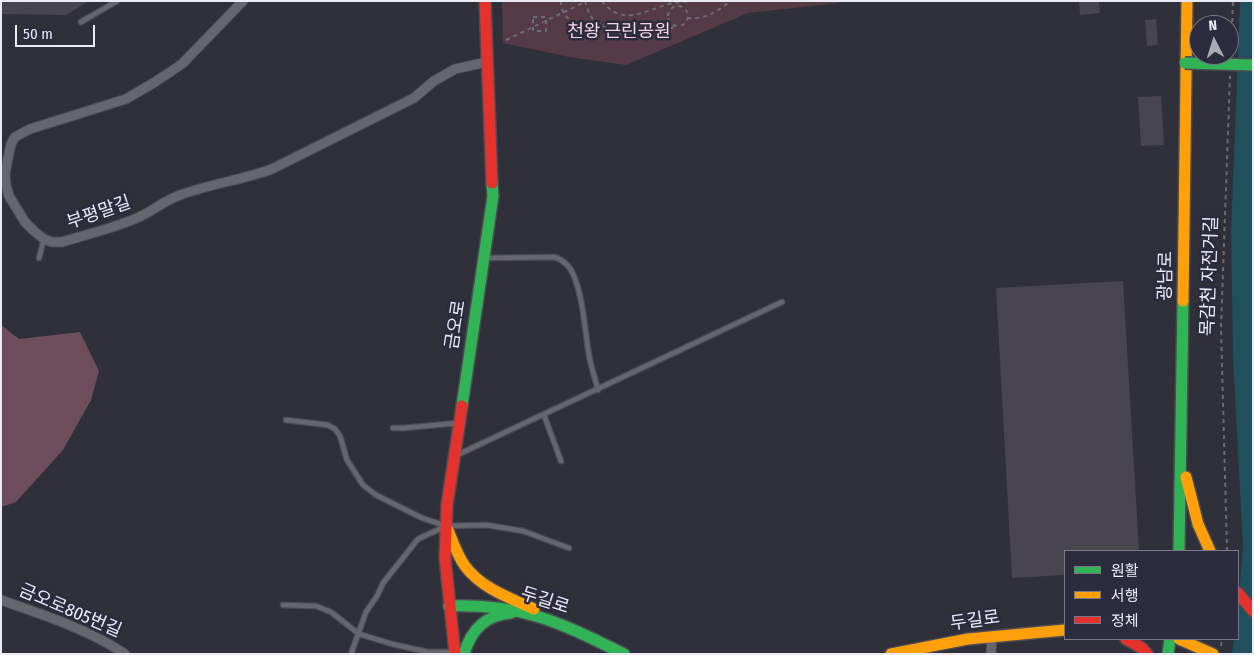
<!DOCTYPE html>
<html>
<head>
<meta charset="utf-8">
<style>
  body { margin:0 }
  #map { position:relative; width:1254px; height:655px; overflow:hidden; background:#2f303a; font-family:"Fira Sans Condensed","Noto Sans KR",sans-serif }
  canvas { display:block }
  .frame { position:absolute; inset:0; border:2px solid #eaebf7; pointer-events:none }
  .legend { position:absolute; left:1064px; top:550px; width:175px; height:90px; box-sizing:border-box; background:#2b2c3e; border:1px solid #777888; margin:0; padding:6px 9px; list-style:none; font-size:15px; color:#eaebf7 }
  .legend li { display:flex; align-items:center; gap:10px; height:25px }
  .legend b { width:25px; border:1px solid #777888 }
  .north { position:absolute; left:1189px; top:15px; width:50px; height:50px; box-sizing:border-box; background:#2b2c3e; border:1px solid #777888; border-radius:50%; rotate:355deg; font-size:14px; font-weight:700; line-height:20px; text-align:center; color:#eaebf7 }
  .north::after { content:''; display:block; margin:auto; width:18px; height:22px; background:#a9aab5; clip-path:polygon(50% 0,100% 100%,50% 72%,0 100%) }
  .scale { position:absolute; left:15px; top:25px; width:80px; height:22px; box-sizing:border-box; border:2px solid #eaebf7; border-top:0; padding-left:6px; font-size:15px; line-height:18px; white-space:nowrap; color:#eaebf7; -webkit-text-stroke:4px #2b2c3e; paint-order:stroke }
</style>
</head>
<body>
<div id="map">
<canvas width="1254" height="655"></canvas>
<div class="frame"></div>
<ul class="legend">
<li><b style="height:6px;background:#30b455"></b>원활</li>
<li><b style="height:6px;background:#ff9f0a"></b>서행</li>
<li><b style="height:6px;background:#e5322d"></b>정체</li>
</ul>
<div class="north">N</div>
<div class="scale">50 m</div>
</div>
<script>
const ctx = document.querySelector('canvas').getContext('2d');
ctx.lineJoin = 'round';
function paint(path, color) { ctx.fillStyle = color; ctx.fill(path, 'evenodd'); }
function stroke(path, color, width, dash) { ctx.strokeStyle = color; ctx.lineWidth = width; ctx.lineCap = dash ? 'butt' : 'round'; ctx.setLineDash(dash || []); ctx.stroke(path); }
function label(font, color, halo, rows, align = 'center') {
  ctx.font = font + ' "Fira Sans Condensed","Noto Sans KR",sans-serif'; ctx.lineWidth = 5; ctx.setLineDash([]); ctx.textBaseline = 'middle'; ctx.strokeStyle = halo; ctx.fillStyle = color; for (const [text, x, y, turn = 0] of rows) {
    ctx.save(); ctx.translate(x, y); ctx.rotate((+turn || 0) * Math.PI / 180); ctx.textAlign = isNaN(turn) ? turn : align; if (halo) ctx.strokeText(text, 0, 0); ctx.fillText(text, 0, 0); ctx.restore();
  }
}
const green = new Path2D(`
  M502 1H840L839 3 748 13 626 65 569 57 503 43Z`);
const forest = new Path2D(`
  M1 325 19 339 80 332 99 371 91 400 63 450 16 502 1 507Z`);
const water = new Path2D(`
  M1240 1H1253V654H1232L1234 639H1238V604L1243 549 1233 356 1231 232Z`);
const building = new Path2D(`
  M1 1H89L66 15 1 14Z
  M1079 1H1099L1100 13 1080 15Z
  M1156 19 1158 45 1147 46 1145 20Z
  M1161 96 1164 145 1141 146 1138 97Z
  M1123 281 1139 551H1065V575L1012 578 996 288Z`);
const path = new Path2D(`
  M561 1C561 20 577 27 593 20
  M585 1C587 7 589 15 593 19 596 24 604 26 609 29 631 39 656 44 675 25
  M602 1C622 27 644 11 669 4 676 2 682 2 689 1
  M668 16a10 10 0 1 1 20 0a10 10 0 1 1-20 0Z
  M533 17H546V31H533Z
  M687 18C705 20 717 11 731 1
  M506 40 585 2
  M1231 54 1233 1
  M1227 551 1221 328 1230 76
  M1221 646 1222 639`);
const lane = new Path2D(`
  M81 22 117 1
  M39 258 44 239
  M486 258 554 257C562 259 570 266 573 274 583 295 585 332 589 355 591 367 595 378 598 390
  M544 415 561 461
  M286 420 328 425 335 429 340 436 347 460 363 485 376 495 422 518 446 526 486 525 523 531 569 548
  M393 428H403L458 423
  M455 456 782 302
  M283 605 316 606 331 612 359 634 392 644 428 652H453
  M351 654 366 612 377 596 383 583 418 539 444 527`);
const street = new Path2D(`
  M243 1 182 64 155 82 126 99 30 129 15 137 11 144 5 173 6 185 9 196 25 222 35 232 44 239 52 242H62C88 234 115 228 139 217 153 211 165 200 180 195 210 184 242 180 272 169L414 98 434 81 455 69 487 62
  M1 600C43 615 88 629 125 654
  M991 654 992 636`);
const fast = new Path2D(`
  M462 406 493 196 492 183
  M1179 551 1183 301
  M449 606C522 603 561 623 624 654
  M464 654C471 630 485 615 511 613
  M1168 654 1170 639`);
const slow = new Path2D(`
  M1183 301 1187 1
  M1186 477 1198 524 1210 551
  M448 530C453 542 457 555 465 566 481 588 510 598 534 609
  M1179 639 1213 654
  M891 654 968 639 1065 630`);
const jam = new Path2D(`
  M485 1 492 183
  M1238 593 1253 611
  M1126 639 1142 648 1147 654
  M455 654 445 558 447 505 462 406`);
const fastBridge = new Path2D(`
  M1185 63 1253 65`);
const parkNames = [
  ["천왕 근린공원",619,32]
];
const streetNames = [
  ["부평말길",99,213,-19],
  ["광남로",1166,276,-89],
  ["목감천 자전거길",1210,276,-88],
  ["금오로",456,325,-81],
  ["두길로",545,601,18],
  ["금오로805번길",70,611,23],
  ["두길로",975,621,-8]
];
paint(green, '#553a47');
paint(forest, '#6e4d5c');
paint(water, '#20505b');
paint(building, '#48454f');
stroke(lane, '#4a4b54', 7);
stroke(street, '#4a4b54', 11);
stroke(fast, '#4a4b54', 14);
stroke(slow, '#4a4b54', 14);
stroke(jam, '#4a4b54', 14);
stroke(path, '#6a6d73', 2, [4, 4]);
stroke(lane, '#64686e', 4.5);
stroke(street, '#64686e', 9);
stroke(fast, '#30b455', 11);
stroke(slow, '#ff9f0a', 11);
stroke(jam, '#e5322d', 11);
stroke(fastBridge, '#4a4b54', 14, []);
stroke(fastBridge, '#30b455', 11);
label('18px', '#fcd1e2', '#2b2c3e', parkNames);
label('18px', '#eaebf7', '#2b2c3e', streetNames);
</script>
</body>
</html>
